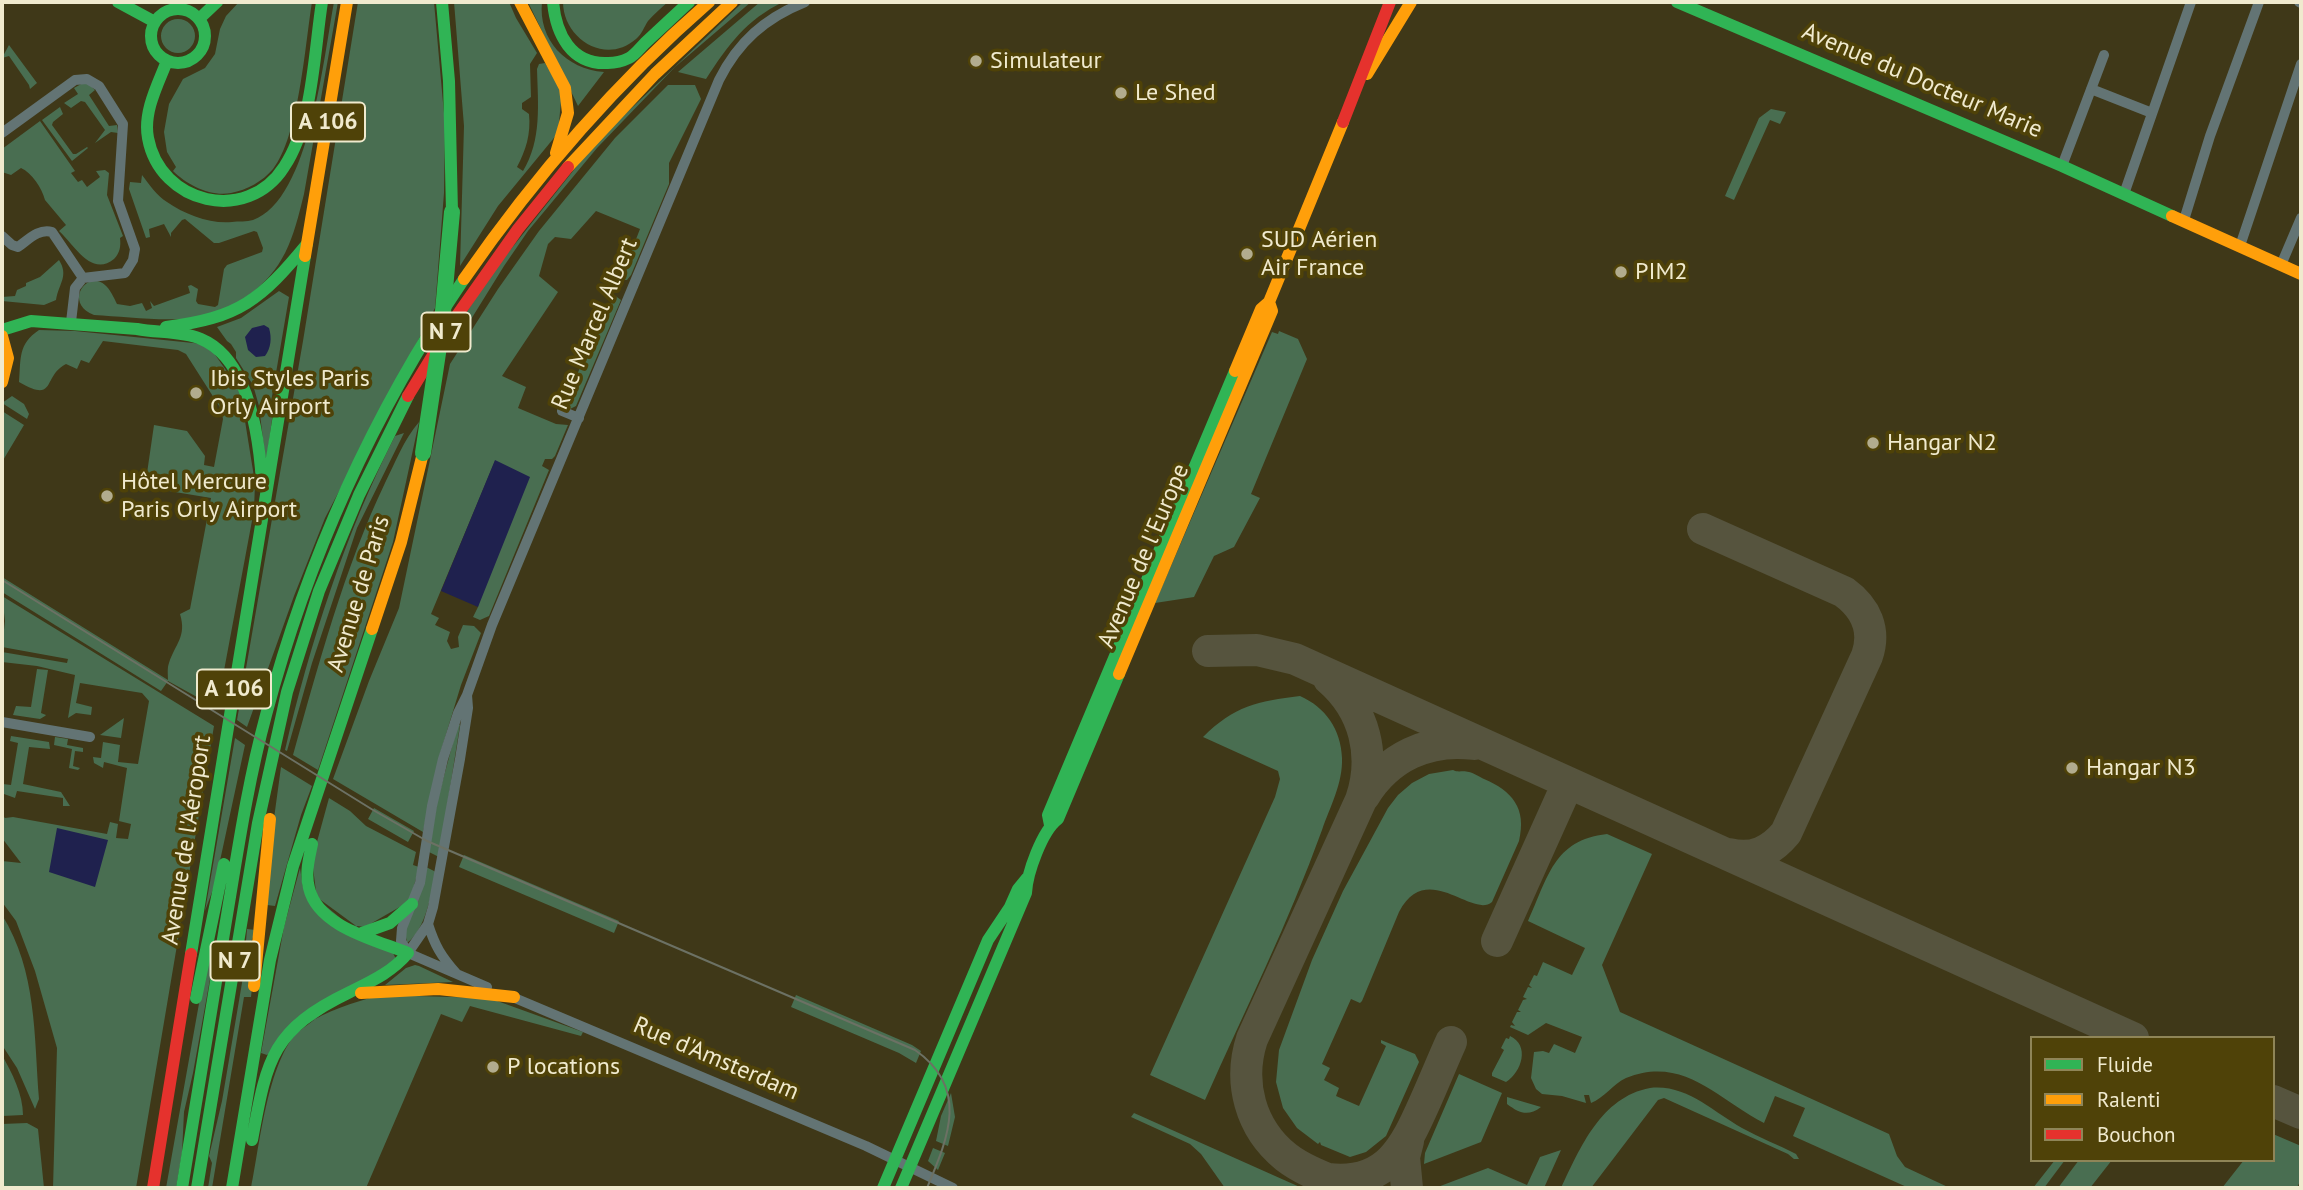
<!DOCTYPE html>
<html>
<head>
<meta charset="utf-8">
<style>
  body { margin:0 }
  #map { position:relative; width:2303px; height:1190px; overflow:hidden; background:#3f3818; font-family:"PT Sans",sans-serif }
  canvas { display:block }
  .frame { position:absolute; inset:0; border:4px solid #f0eace; pointer-events:none }
  .legend { position:absolute; left:2030px; top:1036px; width:245px; height:126px; box-sizing:border-box; background:#4f4208; border:2px solid #8f8557; margin:0; padding:9px 12px; list-style:none; font-size:21px; color:#f0eace }
  .legend li { display:flex; align-items:center; gap:14px; height:35px }
  .legend b { width:35px; border:2px solid #8f8557 }
</style>
</head>
<body>
<div id="map">
<canvas width="2303" height="1190"></canvas>
<div class="frame"></div>
<ul class="legend">
<li><b style="height:9px;background:#30b455"></b>Fluide</li>
<li><b style="height:9px;background:#ff9f0a"></b>Ralenti</li>
<li><b style="height:9px;background:#e5322d"></b>Bouchon</li>
</ul>
</div>
<script>
const ctx = document.querySelector('canvas').getContext('2d');
ctx.lineJoin = 'round';
function paint(path, color) { ctx.fillStyle = color; ctx.fill(path, 'evenodd'); }
function stroke(path, color, width, dash) { ctx.strokeStyle = color; ctx.lineWidth = width; ctx.lineCap = dash ? 'butt' : 'round'; ctx.setLineDash(dash || []); ctx.stroke(path); }
function label(font, color, halo, rows, align = 'center') {
  ctx.font = font + ' "PT Sans",sans-serif'; ctx.lineWidth = 7; ctx.setLineDash([]); ctx.textBaseline = 'middle'; ctx.strokeStyle = halo; ctx.fillStyle = color; for (const [text, x, y, turn = 0] of rows) {
    ctx.save(); ctx.translate(x, y); ctx.rotate((+turn || 0) * Math.PI / 180); ctx.textAlign = isNaN(turn) ? turn : align; if (halo) ctx.strokeText(text, 0, 0); ctx.fillText(text, 0, 0); ctx.restore();
  }
}
const green = new Path2D(`
  M239 2H312C305 45 299 136 273 169 263 181 247 190 231 193 211 197 187 185 173 171L176 167 167 152 164 132 169 104 183 79 205 68 215 54 220 29 226 16Z
  M334 2H338L304 194C293 239 285 270 245 298 238 302 230 310 222 312 186 325 132 317 94 315 63 303 87 269 105 285 110 289 114 298 117 304L130 306 142 303 146 311 152 308 150 301 154 306 190 293 188 286 191 285 198 289 196 301 198 304 215 307 218 305 224 269 227 265 262 252 263 248 257 232 254 231 219 243H214L185 219 182 220 171 233V237L164 224 149 229 150 237 146 238 129 189 130 182 141 183 142 175C149 184 157 196 167 202 186 215 210 224 232 222 238 221 247 222 253 220 310 200 324 54 334 2Z
  M358 2H434L445 125 444 193 435 308 325 518 294 596 247 727 237 720 303 341Z
  M454 2H509L516 18 537 53 530 64 531 97 522 103V109L529 114C531 134 526 150 517 167L523 171C542 140 538 104 537 69L539 64 545 63 562 91 558 133 498 206 460 266 464 126Z
  M528 2H542C538 40 566 69 604 72L578 106Z
  M563 2H668C661 8 654 14 648 21 644 27 642 34 636 39 605 66 563 38 563 2Z
  M743 2H751L675 67 597 148 528 231 504 266 452 350 455 330 492 273 596 142Z
  M760 2H783C746 20 728 45 706 79L678 72Z
  M161 36a17 17 0 1 1 34 0a17 17 0 1 1-34 0Z
  M9 45 37 83 30 89 29 85 9 56 2 58Z
  M83 83 89 84 95 90 89 95 109 126 117 125 118 133 111 132 95 143 105 130 85 102 81 101 71 108 64 103 78 94 74 88Z
  M668 85H695L701 99 669 163V184L631 275 627 280H620L640 229 596 211 571 239 555 237 548 244 539 276 558 292 502 376 526 387 518 408 556 424 568 425 555 456 552 459H545L542 466 549 470 489 616 480 620 473 617 478 607 495 461 431 614 439 618 435 625 450 632 447 641 451 649 459 647 458 637 463 625 474 626 481 633 461 685 440 754 423 832 333 779 369 681 399 608 450 364 498 289 539 231 615 138Z
  M60 107 63 114 53 122 52 125 73 154H76L87 147 88 148 72 161 42 120Z
  M1771 109 1786 112 1780 124 1770 120 1734 200 1725 196 1759 118Z
  M40 121 75 171 71 173 78 182 82 180 87 187 100 177 96 171 105 170 109 173 107 195 123 236 120 238C121 246 120 253 114 259 91 278 73 243 59 231L66 225 45 200C42 188 32 173 21 168L11 175 2 172V149Z
  M59 260C69 276 59 283 56 300L44 305 2 301V297L15 296 17 290 26 286V283L40 277Z
  M279 291 289 297 270 408 273 412 266 464 259 406 253 385 236 358V352L231 344 227 341 217 327 241 318Z
  M614 295 621 300 576 406 570 409 564 406 584 358 587 359Z
  M39 330 75 331 203 344 211 349 240 390 255 483 254 510 217 708 168 681 161 691 2 592V577L168 680C168 675 167 668 169 663 175 644 187 637 180 614L190 609 211 498 145 487 154 425 187 431 205 456 204 465 214 467 223 419 221 409 186 354 178 350 103 341 89 363 81 360 77 369 66 364C42 376 57 404 19 382 21 358 18 344 39 330Z
  M1279 331 1298 339 1307 359 1251 494 1260 498 1234 547 1214 556 1194 597 1155 603 1272 332 1278 334Z
  M12 396 24 404 29 414 27 419 2 403Z
  M2 411 24 425 2 462Z
  M419 422 393 542 318 770 293 755C319 663 344 569 385 483 395 463 404 439 419 422Z
  M404 433 357 528 312 663 287 751 285 750C310 643 345 534 395 436Z
  M2 596 214 726 136 1188H53L57 1048 35 971 16 921 2 902V861L21 863 2 838V815L5 818 13 817 107 834 110 822 118 824 116 838 128 839 131 824 119 821 127 768 104 762 103 768 94 763 93 757 101 758 103 742 120 745 118 762 138 764 149 701 142 693 80 683 76 703 92 707 91 715 76 713 68 718 75 675 37 666 2 662V652L67 663 68 659 2 647 5 621Z
  M37 669 48 670 41 713 46 715 45 716 40 719 13 715 16 706 31 707Z
  M1300 696C1325 707 1341 729 1342 758 1343 783 1330 807 1322 830 1289 922 1245 1010 1205 1100L1150 1075 1275 797 1280 779 1278 771 1203 737C1234 706 1258 701 1300 696Z
  M124 718 121 738 100 735Z
  M458 724 460 725 439 857 429 852 437 802Z
  M11 736 49 742 50 749 29 747 23 784 61 792 70 806H63V798L17 791 15 798 4 794 3 784 11 785 18 743 10 741Z
  M55 737 68 739 67 745 83 748V752L75 751 73 766 80 768 78 770 69 768 72 749 54 745Z
  M235 738 245 745 215 884 205 911Z
  M281 767 312 786 301 815 275 906 267 905 272 833Z
  M1453 770C1459 773 1462 770 1469 772 1474 773 1480 777 1484 779 1512 791 1527 808 1519 841L1492 902C1472 919 1427 859 1399 912L1362 1001 1360 1003 1351 999 1322 1064 1330 1068 1324 1080 1339 1088 1336 1096 1359 1106 1386 1046 1381 1043V1040L1415 1054 1419 1062 1386 1136 1366 1152 1350 1157 1321 1145 1320 1142 1318 1144 1297 1128 1283 1108 1276 1082 1279 1050 1312 960 1343 891 1388 808 1398 795 1412 783 1429 774Z
  M329 798 350 811 366 826 416 852 413 865 419 867 410 901 365 927 349 925 317 899 312 860Z
  M374 808 414 831 408 842 368 819Z
  M1607 834 1652 854 1602 965 1620 1012 1889 1134 1897 1156 1905 1167 1950 1188H1909L1793 1136 1805 1108 1775 1096 1764 1123C1717 1099 1684 1055 1626 1078 1613 1084 1604 1098 1591 1103L1589 1095H1584L1586 1103 1562 1096 1542 1094 1536 1089 1531 1078 1534 1052 1543 1051 1549 1053 1554 1044 1575 1053 1582 1037 1546 1023 1528 1035 1510 1027 1511 1025 1515 1026 1512 1022 1517 1012H1521L1518 1010 1523 1000 1527 999 1523 997 1528 987 1532 988 1529 985 1534 975 1537 976 1543 962 1572 975 1585 948 1528 921C1548 878 1553 840 1607 834Z
  M464 855 619 921 614 933 459 867Z
  M426 867 436 872C431 894 426 929 407 943L405 932Z
  M300 868 303 887 393 953 396 959 267 1055 261 1053 284 927Z
  M2 915C37 971 34 1036 39 1099L35 1109 17 1068 2 1045Z
  M247 929 256 930 247 951 248 974 255 958 251 997H244L212 1188H208L212 1163 209 1156 222 1101 243 977Z
  M216 946 193 1073 184 1112 182 1153 176 1188H166L205 970Z
  M415 965 419 966 453 982 385 985 406 968Z
  M379 995 489 998 583 1032 581 1036 470 1006 462 1022 441 1014 366 1188H251C260 1145 268 1053 304 1026 327 1010 354 1003 379 995Z
  M796 995 912 1045 921 1051 916 1063 899 1053 791 1007Z
  M1510 1036C1530 1045 1522 1072 1506 1082L1492 1076V1073L1504 1050 1501 1048 1506 1038 1509 1039Z
  M2 1055C12 1073 23 1094 23 1115L2 1116Z
  M1459 1074 1502 1093 1481 1142 1424 1164 1425 1153Z
  M1650 1088C1687 1084 1713 1112 1742 1128 1760 1138 1779 1145 1796 1154L1799 1159H1794L1788 1154 1664 1098 1658 1100 1591 1188H1561C1580 1148 1601 1097 1650 1088Z
  M951 1093 955 1117 948 1146 936 1141 941 1116Z
  M1507 1097 1541 1107C1528 1117 1519 1113 1507 1104Z
  M1134 1113 1302 1188H1225L1201 1154 1190 1144 1131 1117Z
  M27 1123 38 1129 44 1188H2V1124Z
  M2273 1134 2301 1146V1179L2297 1188H2222L2244 1160H2273Z
  M933 1148 945 1153 938 1170 928 1161Z
  M1561 1150 1544 1188H1435L1488 1168 1527 1185 1540 1157Z
  M2055 1160H2065L2044 1188H2033Z
  M2079 1160H2112L2090 1188H2058Z`);
const water = new Path2D(`
  M264 325 269 328C272 338 271 348 265 356L256 357 248 350 245 337 252 328Z
  M495 460 530 477 478 607 441 591Z
  M57 828 108 840 95 887 49 872Z`);
const taxiway = new Path2D(`
  M1703 529 1844 592C1866 608 1876 630 1867 656L1786 833C1771 851 1753 860 1729 854
  M1208 651 1257 650 1295 659 2133 1038
  M1329 679C1365 710 1376 756 1361 800L1252 1039C1238 1082 1250 1128 1286 1157 1304 1171 1328 1179 1349 1188
  M1364 796C1388 757 1428 738 1474 744
  M1497 941 1568 783
  M2273 1101 2301 1113
  M1328 1179C1387 1186 1405 1147 1425 1102 1434 1082 1442 1062 1451 1042
  M1407 1188 1404 1157 1408 1141`);
const street = new Path2D(`
  M2299 2 2301 3
  M2091 89 2152 113
  M2 133 75 80 87 79 99 86 123 124 118 201 135 249 133 260 125 273 83 278 52 232C39 228 28 240 18 247L12 245 2 236
  M2062 166 2104 55
  M2124 194 2191 2
  M2184 220 2210 136 2259 2
  M2240 246 2301 64
  M2281 265 2301 218
  M71 322 75 288 83 278
  M562 411 579 418
  M2 722 90 737
  M428 924C435 946 441 956 456 973
  M408 953 428 924 433 907 460 759 468 708 467 695
  M487 987 408 953 401 941 402 928 420 883 432 806 443 759 458 713 467 695 492 625 719 80C738 42 765 18 805 2
  M510 996 866 1146 953 1188`);
const fast = new Path2D(`
  M118 2 155 22
  M442 2 449 81 452 212
  M553 2C556 34 571 65 608 63 614 63 623 61 629 58 635 55 640 48 645 43 660 29 674 16 689 2
  M1677 2 2062 166 2172 216
  M151 36a27 27 0 1 1 54 0a27 27 0 1 1-54 0Z
  M199 19 217 2
  M167 61C158 84 143 112 148 138 160 204 247 225 284 167 313 124 314 52 322 2
  M166 327C239 318 261 300 307 244
  M137 329C157 333 182 331 201 339 249 359 259 437 262 482
  M2 330 31 321 137 329
  M1050 825 1048 815 1235 371
  M362 933 390 923 412 904
  M191 954 305 256
  M196 998 224 864
  M252 1140C267 1059 271 1030 350 992 372 981 392 972 408 953 376 940 318 927 309 888 305 873 309 859 312 844
  M182 1188C196 1101 211 1014 225 927 237 856 247 785 266 715 307 560 374 412 464 279
  M197 1188 258 823 287 692 319 591 359 495 408 396
  M232 1188 270 960 293 866 372 629
  M883 1188 988 940 1010 907 1018 889 1027 878
  M901 1188 1026 893C1027 873 1042 831 1058 819L1119 674`);
const slow = new Path2D(`
  M520 2 565 88 568 113 556 153
  M1367 74 1411 2
  M568 167 655 74 732 2
  M2172 216 2301 274
  M305 256 347 2
  M464 279C534 178 616 83 709 2
  M2 336 8 358 2 382
  M1235 371 1261 309 1269 302 1343 122
  M372 629 401 542 423 453
  M1119 674 1272 311 1269 302
  M254 986 270 819
  M361 993 438 989 514 997`);
const jam = new Path2D(`
  M1343 122 1390 2
  M408 396 458 314 518 229 568 167
  M153 1188 191 954`);
const tram = new Path2D(`
  M2 580 373 810 427 841 915 1050C970 1088 948 1138 927 1188`);
const fastBridge = new Path2D(`
  M423 453 441 333 452 212`);
const markers = [
  [976,61,7,"#b2ac8e"],
  [1121,93,7,"#b2ac8e"],
  [1247,254,7,"#b2ac8e"],
  [1621,272,7,"#b2ac8e"],
  [196,393,7,"#b2ac8e"],
  [1873,443,7,"#b2ac8e"],
  [107,496,7,"#b2ac8e"],
  [2072,768,7,"#b2ac8e"],
  [493,1067,7,"#b2ac8e"]
];
const shields = [
  [328,122,74],
  [446,332,49],
  [234,689,74],
  [235,961,49]
];
const shieldNames = [
  ["A 106",328,122],
  ["N 7",446,332],
  ["A 106",234,689],
  ["N 7",235,961]
];
const poiNames = [
  ["Simulateur",990,61],
  ["Le Shed",1135,93],
  ["SUD Aérien",1261,240],
  ["Air France",1261,268],
  ["PIM2",1635,272],
  ["Ibis Styles Paris",210,379],
  ["Orly Airport",210,407],
  ["Hangar N2",1887,443],
  ["Hôtel Mercure",121,482],
  ["Paris Orly Airport",121,510],
  ["Hangar N3",2086,768],
  ["P locations",507,1067]
];
const streetNames = [
  ["Avenue du Docteur Marie",1922,81,23],
  ["Rue Marcel Albert",595,324,-67],
  ["Avenue de l'Europe",1144,556,-67],
  ["Avenue de Paris",359,594,-73],
  ["Avenue de l'Aéroport",187,840,-81],
  ["Rue d'Amsterdam",716,1059,23]
];
paint(green, '#496e51');
paint(water, '#1f214e');
stroke(taxiway, '#56543e', 32);
stroke(street, '#637474', 10);
stroke(fast, '#30b455', 12);
stroke(slow, '#ff9f0a', 12);
stroke(jam, '#e5322d', 12);
stroke(tram, '#6c7164', 2);
stroke(fastBridge, '#30b455', 16);
for (const [x, y, r, color] of markers) { const dot = new Path2D(); dot.arc(x, y, r, 0, 2 * Math.PI); ctx.fillStyle = color; ctx.fill(dot); stroke(dot, '#4f4208', 2.5); }
for (const [x, y, w] of shields) { const box = new Path2D(); box.roundRect(x - w / 2, y - 19.5, w, 39, 5); ctx.fillStyle = '#4f4208'; ctx.fill(box); stroke(box, '#f0eace', 2); }
label('bold 23px', '#f0eace', null, shieldNames);
label('24px', '#f0eace', '#4f4208', poiNames, 'left');
label('24px', '#f0eace', '#4f4208', streetNames);
</script>
</body>
</html>
